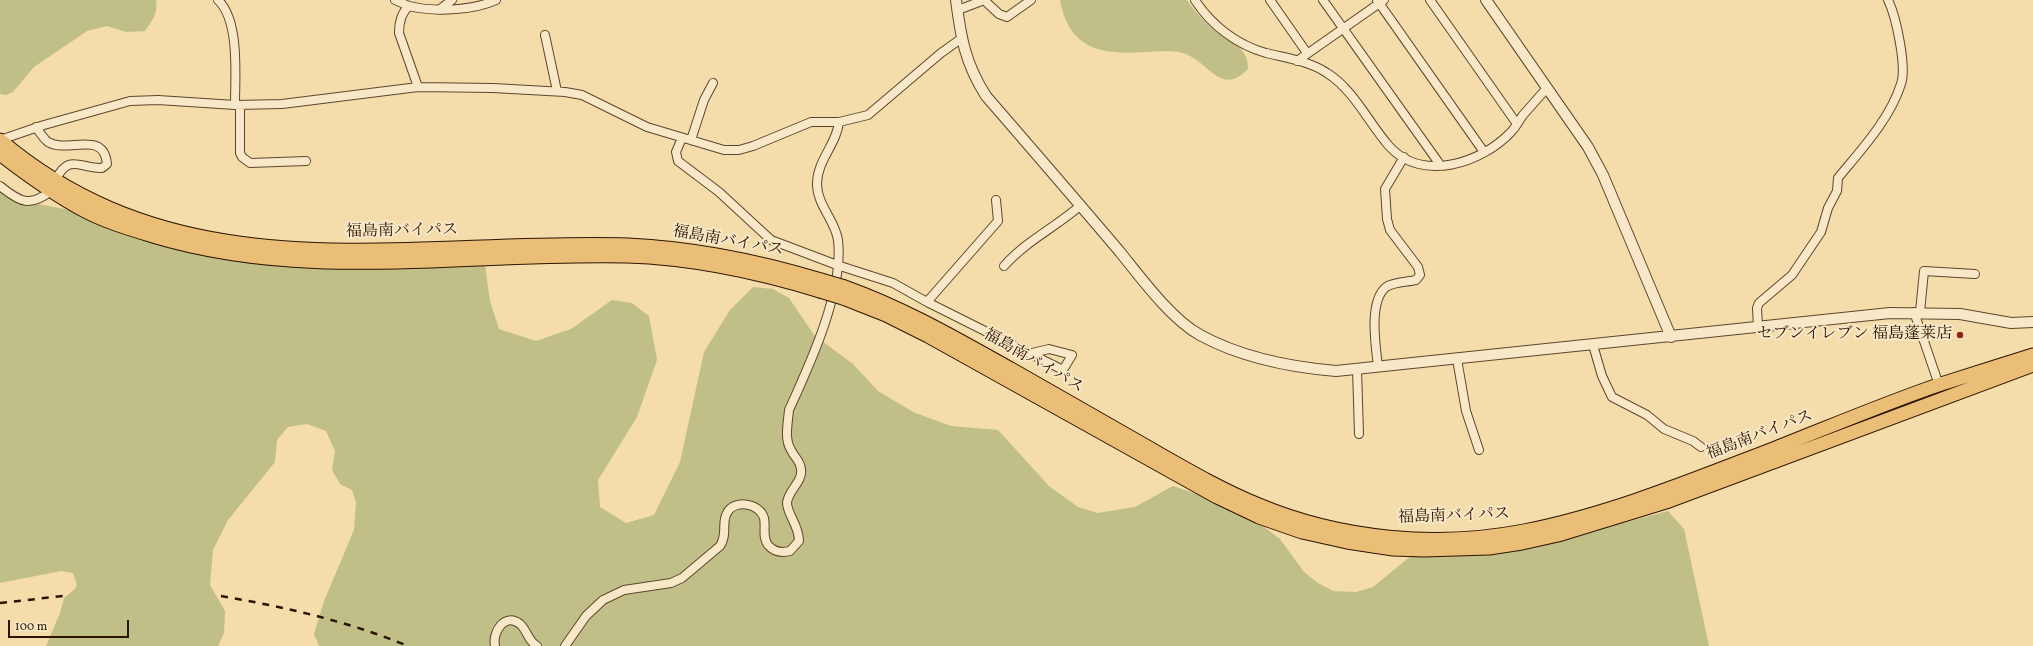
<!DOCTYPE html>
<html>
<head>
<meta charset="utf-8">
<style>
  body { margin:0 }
  #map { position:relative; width:2033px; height:646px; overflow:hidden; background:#f4dcab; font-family:Vollkorn,serif }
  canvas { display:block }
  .scale { position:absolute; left:8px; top:620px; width:121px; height:18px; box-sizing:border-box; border:2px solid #2c1401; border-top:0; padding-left:5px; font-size:12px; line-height:14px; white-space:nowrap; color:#2c1401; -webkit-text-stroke:3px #f8e8c8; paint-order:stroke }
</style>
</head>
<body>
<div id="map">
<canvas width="2033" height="646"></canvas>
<div class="scale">100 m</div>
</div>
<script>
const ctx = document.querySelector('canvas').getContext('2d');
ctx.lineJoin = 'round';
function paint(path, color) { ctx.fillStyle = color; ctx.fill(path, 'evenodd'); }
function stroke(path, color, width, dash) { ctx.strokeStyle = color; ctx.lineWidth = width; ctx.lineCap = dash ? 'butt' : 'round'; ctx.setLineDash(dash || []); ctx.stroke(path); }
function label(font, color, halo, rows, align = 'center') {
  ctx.font = font + ' Vollkorn,"Noto Serif JP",serif'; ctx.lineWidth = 4; ctx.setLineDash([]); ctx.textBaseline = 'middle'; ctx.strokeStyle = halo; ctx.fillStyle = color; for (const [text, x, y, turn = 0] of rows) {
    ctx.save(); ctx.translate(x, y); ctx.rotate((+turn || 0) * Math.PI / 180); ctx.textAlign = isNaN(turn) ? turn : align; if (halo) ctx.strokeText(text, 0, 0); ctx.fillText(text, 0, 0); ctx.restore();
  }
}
const green = new Path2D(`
  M0 0H156C158 13 153 20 145 31L126 32 107 26 87 31 34 67 13 92 6 95 0 94Z
  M1060 0H1187C1193 9 1201 18 1209 26 1225 40 1249 45 1248 69 1219 99 1208 57 1179 52 1168 50 1156 52 1145 52 1100 55 1069 49 1060 0Z
  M0 189 22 201 70 210 171 240 484 258 490 301 499 329 536 341 571 329 612 300 632 303 649 316 657 360 637 417 598 480 600 507 626 523 654 515 680 462 704 352 730 310 753 287 773 289 789 298 814 335 853 364 878 391 913 412 951 426 998 430 1049 486 1078 507 1098 513 1135 507 1173 486 1239 508 1280 539 1304 572 1318 583 1333 591 1356 592 1373 587 1417 551 1569 537 1668 511 1684 529 1709 646H319L314 634 324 601 354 530 356 502 352 490 340 484 332 470 335 451 326 431 307 424 288 427 277 440 275 462 228 520 213 550 210 585 225 611 224 633 218 646H46L60 613 64 598 75 589 77 585 73 573 61 571 0 583Z`);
const minor = new Path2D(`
  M218 0C240 21 235 76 235 105
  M395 0 409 6
  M1195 0C1211 25 1237 45 1266 53 1286 58 1309 61 1327 73 1354 90 1368 122 1389 146 1422 183 1482 163 1511 132 1516 127 1519 121 1523 115 1531 106 1539 97 1547 88
  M1270 0 1307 53
  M1323 0 1441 166
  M1377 0 1484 152
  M1430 0 1517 124
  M439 10 452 0
  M958 10 984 0 999 14 1007 17 1031 0
  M545 35 557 91
  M1297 61 1384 0
  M418 87 493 88 565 92 582 95 647 127 724 150H739L753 146 811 122H839L868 115 941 53 962 38
  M240 105V153L242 157 250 163 306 161
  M36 127C40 133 43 138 48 142 67 154 104 129 107 164L102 168C80 169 69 152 55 181
  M682 138 676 152 678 161 719 192 771 240 837 265 893 283 927 302 1063 370 1072 355 1049 349 1032 353
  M0 140 44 125 130 101 158 100 235 105 282 104 418 87 399 33C399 23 401 13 409 6 433 12 472 11 496 0
  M691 140 704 100 713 83
  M0 186C21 203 30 207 51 191
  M1004 266C1026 241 1056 227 1081 205
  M927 302 998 221 996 200
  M1914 312 1939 385
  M1920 312 1924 271 1975 274
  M1758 327 1757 308 1759 303 1792 275 1821 232 1828 208 1837 191 1838 178C1861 150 1890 119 1901 84 1907 67 1896 16 1888 0
  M1593 345 1602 376 1612 397 1647 415 1664 429 1693 441 1701 447
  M1457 359 1466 411 1479 450
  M1378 367C1376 347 1368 302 1386 287 1393 282 1407 282 1416 280L1420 275 1418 267 1390 230 1387 219 1385 189 1404 157
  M1357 369 1359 434
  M495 646C492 632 505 612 520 624 527 630 528 641 537 646
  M565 646 586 616 603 600 624 590 671 583 682 578 720 546C728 534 721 523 727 513 734 499 760 503 764 518 766 527 762 537 768 545 774 552 782 553 790 551L799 541C799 525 787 514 787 503 788 490 803 482 801 469 800 460 794 457 791 450 784 439 788 423 789 410 810 364 844 291 838 240 835 220 817 205 817 184 817 160 837 144 839 122`);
const tertiary = new Path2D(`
  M956 0C961 38 965 63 986 96 1031 148 1076 200 1120 252 1141 278 1171 319 1200 335 1242 358 1289 367 1336 371L1890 313 1960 314 2011 323 2033 322
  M1486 0 1588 147 1603 175 1671 337`);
const trunk = new Path2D(`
  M0 140C185 297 408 238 628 245 694 248 758 261 821 280
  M0 154C27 175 55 195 85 211 106 222 130 229 153 236 308 283 469 252 627 256 693 258 758 272 820 291
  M845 287C904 308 957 339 1011 369 1058 396 1104 422 1151 449 1186 469 1222 490 1259 505 1340 539 1437 548 1524 531 1610 514 1692 480 1773 449 1829 427 1885 403 1941 384 1972 374 2002 365 2033 355
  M843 298 886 315 928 336 1217 497 1259 517 1302 532 1347 542 1393 549 1424 550 1489 548 1522 543 1558 535 1669 501 2033 365`);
const rail = new Path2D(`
  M221 596C285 607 347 621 408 646
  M0 603 63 596`);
const trunkBridge = new Path2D(`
  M821 280 845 287
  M820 291 843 298`);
const markers = [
  [1960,335,4,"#8f2418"]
];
const streetNames = [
  ["福島南バイパス",402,232,-1],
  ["福島南バイパス",728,242,10],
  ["福島南バイパス",1033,362,30],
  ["福島南バイパス",1760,436,-21],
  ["福島南バイパス",1454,517,-2]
];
const poiNames = [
  ["セブンイレブン 福島蓬莱店",1952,335]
];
paint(green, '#bfbf87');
stroke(minor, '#5e462c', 10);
stroke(tertiary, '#5e462c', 12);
stroke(trunk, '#2c1401', 15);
stroke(minor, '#f8e8c8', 8);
stroke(tertiary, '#f8e8c8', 10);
stroke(trunk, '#eabe76', 13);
stroke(rail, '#2c1401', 2.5, [7, 7]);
stroke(trunkBridge, '#2c1401', 15, []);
stroke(trunkBridge, '#eabe76', 13);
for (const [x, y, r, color] of markers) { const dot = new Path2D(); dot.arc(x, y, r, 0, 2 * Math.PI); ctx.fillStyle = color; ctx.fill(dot); stroke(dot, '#f8e8c8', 1.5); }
label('16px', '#2c1401', '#f8e8c8', streetNames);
label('16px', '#2c1401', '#f8e8c8', poiNames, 'right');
</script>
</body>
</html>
